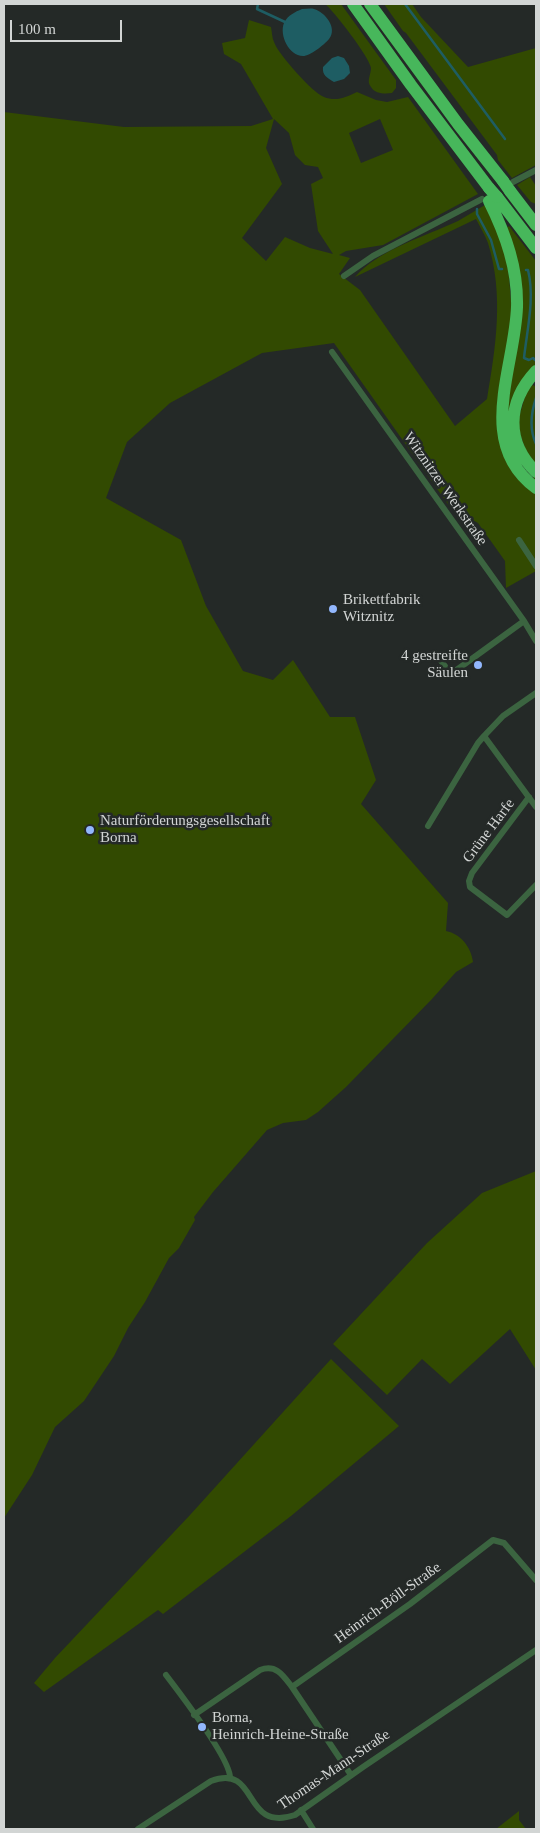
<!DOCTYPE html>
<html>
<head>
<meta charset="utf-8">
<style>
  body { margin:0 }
  #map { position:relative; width:540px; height:1833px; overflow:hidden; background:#242927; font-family:"Times New Roman",serif }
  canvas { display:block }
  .frame { position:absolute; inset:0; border:5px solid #d2d5d4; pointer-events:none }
  .scale { position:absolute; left:10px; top:20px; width:112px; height:22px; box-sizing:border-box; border:2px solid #d2d5d4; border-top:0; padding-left:6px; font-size:15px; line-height:18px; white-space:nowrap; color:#d2d5d4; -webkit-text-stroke:4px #242927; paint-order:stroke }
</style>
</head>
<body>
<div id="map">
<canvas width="540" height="1833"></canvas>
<div class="frame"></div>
<div class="scale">100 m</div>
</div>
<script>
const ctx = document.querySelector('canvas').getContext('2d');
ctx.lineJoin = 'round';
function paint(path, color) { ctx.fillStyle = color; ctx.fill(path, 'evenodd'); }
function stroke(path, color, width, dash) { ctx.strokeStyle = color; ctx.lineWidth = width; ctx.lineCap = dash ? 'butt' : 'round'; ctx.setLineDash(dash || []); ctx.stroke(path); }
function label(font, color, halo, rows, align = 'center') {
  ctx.font = font + ' "Times New Roman",serif'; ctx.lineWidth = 5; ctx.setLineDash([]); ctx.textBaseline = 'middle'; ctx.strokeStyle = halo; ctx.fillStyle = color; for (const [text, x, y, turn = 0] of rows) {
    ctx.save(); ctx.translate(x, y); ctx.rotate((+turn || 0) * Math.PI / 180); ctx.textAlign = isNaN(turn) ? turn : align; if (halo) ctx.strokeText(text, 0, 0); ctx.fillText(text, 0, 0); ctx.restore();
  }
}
const green = new Path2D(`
  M325 4H341L396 80V88L392 93C385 94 375 94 371 87 366 81 371 75 371 68 370 58 334 11 325 4Z
  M384 4H412L421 17 468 67 536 48V165L512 178 498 160 497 155 406 33 403 31Z
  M249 20 271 27C272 32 272 38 274 42 278 54 313 93 324 97 336 102 347 97 357 92L376 100 387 102 408 97 478 194 383 245 346 251 339 255 350 258 339 274 360 290 455 426 487 399C496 346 504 295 488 243 485 235 480 227 476 219L355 277C378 250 426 236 458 221 467 216 476 210 485 205L502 243 508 266 512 313 503 454 516 477 536 494V571L506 588 505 561 478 523 450 507 334 343 262 353 170 403 127 442 106 498 181 540 206 606 243 671 273 680 293 660 330 717H355L376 780 361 804 448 903 446 931C461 934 471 947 473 962L456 972 432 999 346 1087 318 1112 306 1120 283 1123 267 1130 213 1192 194 1217 195 1220 179 1248 169 1258 145 1302 128 1328 114 1356 84 1401 55 1427 32 1475 4 1518V112L124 127 251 126 273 119 241 64 224 54 222 43 245 38ZM274 119 289 133 295 155 305 165 318 167 323 178 311 184 318 231 333 254 310 248 285 237 266 261 242 238 282 184 266 148ZM380 119 393 150 361 163 349 133Z
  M530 177 536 186V204L531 202 517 185Z
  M509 226 536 261V366L510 408 536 477V483L505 420 518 338 506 228Z
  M533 385 536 387V466L522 444 518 421 528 386Z
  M536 1171V1370L510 1329 450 1384 422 1359 387 1395 333 1344 427 1243 482 1193Z
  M331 1359 399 1426 291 1516 163 1614 158 1610 44 1692 34 1683 55 1658 190 1515Z
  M519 1811V1820L526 1829H496Z`);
const water = new Path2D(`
  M302 9C306 9 311 8 314 9 325 12 338 28 329 39 324 45 310 56 303 56 289 56 279 35 284 23 288 15 295 12 302 9Z
  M338 56 344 58 349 66 350 73 344 79 334 82C327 78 322 75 323 67L332 58Z`);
const stream = new Path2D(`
  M258 4 257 9 285 22
  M405 4 505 139
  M477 209V214L491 240 499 269H502
  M526 270H528C535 298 527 330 524 358L529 360 533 358 535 360
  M536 398C531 413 529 429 536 444`);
const street = new Path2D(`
  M513 182 536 170
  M344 276 373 256 482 199
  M332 352 524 621 536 641
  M519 540 536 566
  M435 653 451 674 524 621
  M536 693 503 716 484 736 536 807
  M529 797 472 873 469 881 470 887 507 915 536 885
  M428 826 478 743 484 736
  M166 1675C179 1692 231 1760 230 1778
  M292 1687 410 1604 493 1540 504 1543 536 1580
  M194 1715 260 1670C276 1664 283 1675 292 1687L351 1775
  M301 1810 313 1829
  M138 1829 211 1781C260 1763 241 1833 295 1815L363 1767 536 1650`);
const highway = new Path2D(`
  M353 4 411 85 489 188
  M370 4 458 124 503 181
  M510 191 536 225
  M497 197 536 248
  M489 201C506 235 518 269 517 307 515 368 475 443 536 488
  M536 371C507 402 505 442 536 472`);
const highwayBridge = new Path2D(`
  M503 181 510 191
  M489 188 497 197`);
const markers = [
  [333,609,5,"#92b7fd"],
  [478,665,5,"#92b7fd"],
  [90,830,5,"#92b7fd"],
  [202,1727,5,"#92b7fd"]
];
const streetNames = [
  ["Witznitzer Werkstraße",445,489,55],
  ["Grüne Harfe",489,831,-53],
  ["Heinrich-Böll-Straße",388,1603,-36],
  ["Thomas-Mann-Straße",334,1770,-34]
];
const poiNames = [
  ["Brikettfabrik",343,600],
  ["Witznitz",343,617],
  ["4 gestreifte",468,656,"right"],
  ["Säulen",468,673,"right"],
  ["Naturförderungsgesellschaft",100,821],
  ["Borna",100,838],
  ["Borna,",212,1718],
  ["Heinrich-Heine-Straße",212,1735]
];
paint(green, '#324a01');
paint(water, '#1e5d63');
stroke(stream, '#1e5d63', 2.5);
stroke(street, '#3b6440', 6);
stroke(highway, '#47b75b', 12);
stroke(highwayBridge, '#47b75b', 12);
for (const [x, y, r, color] of markers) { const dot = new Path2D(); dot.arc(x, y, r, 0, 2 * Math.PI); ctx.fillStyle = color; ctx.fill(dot); stroke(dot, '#242927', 2); }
label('15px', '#d2d5d4', '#242927', streetNames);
label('15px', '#d2d5d4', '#242927', poiNames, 'left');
</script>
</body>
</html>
